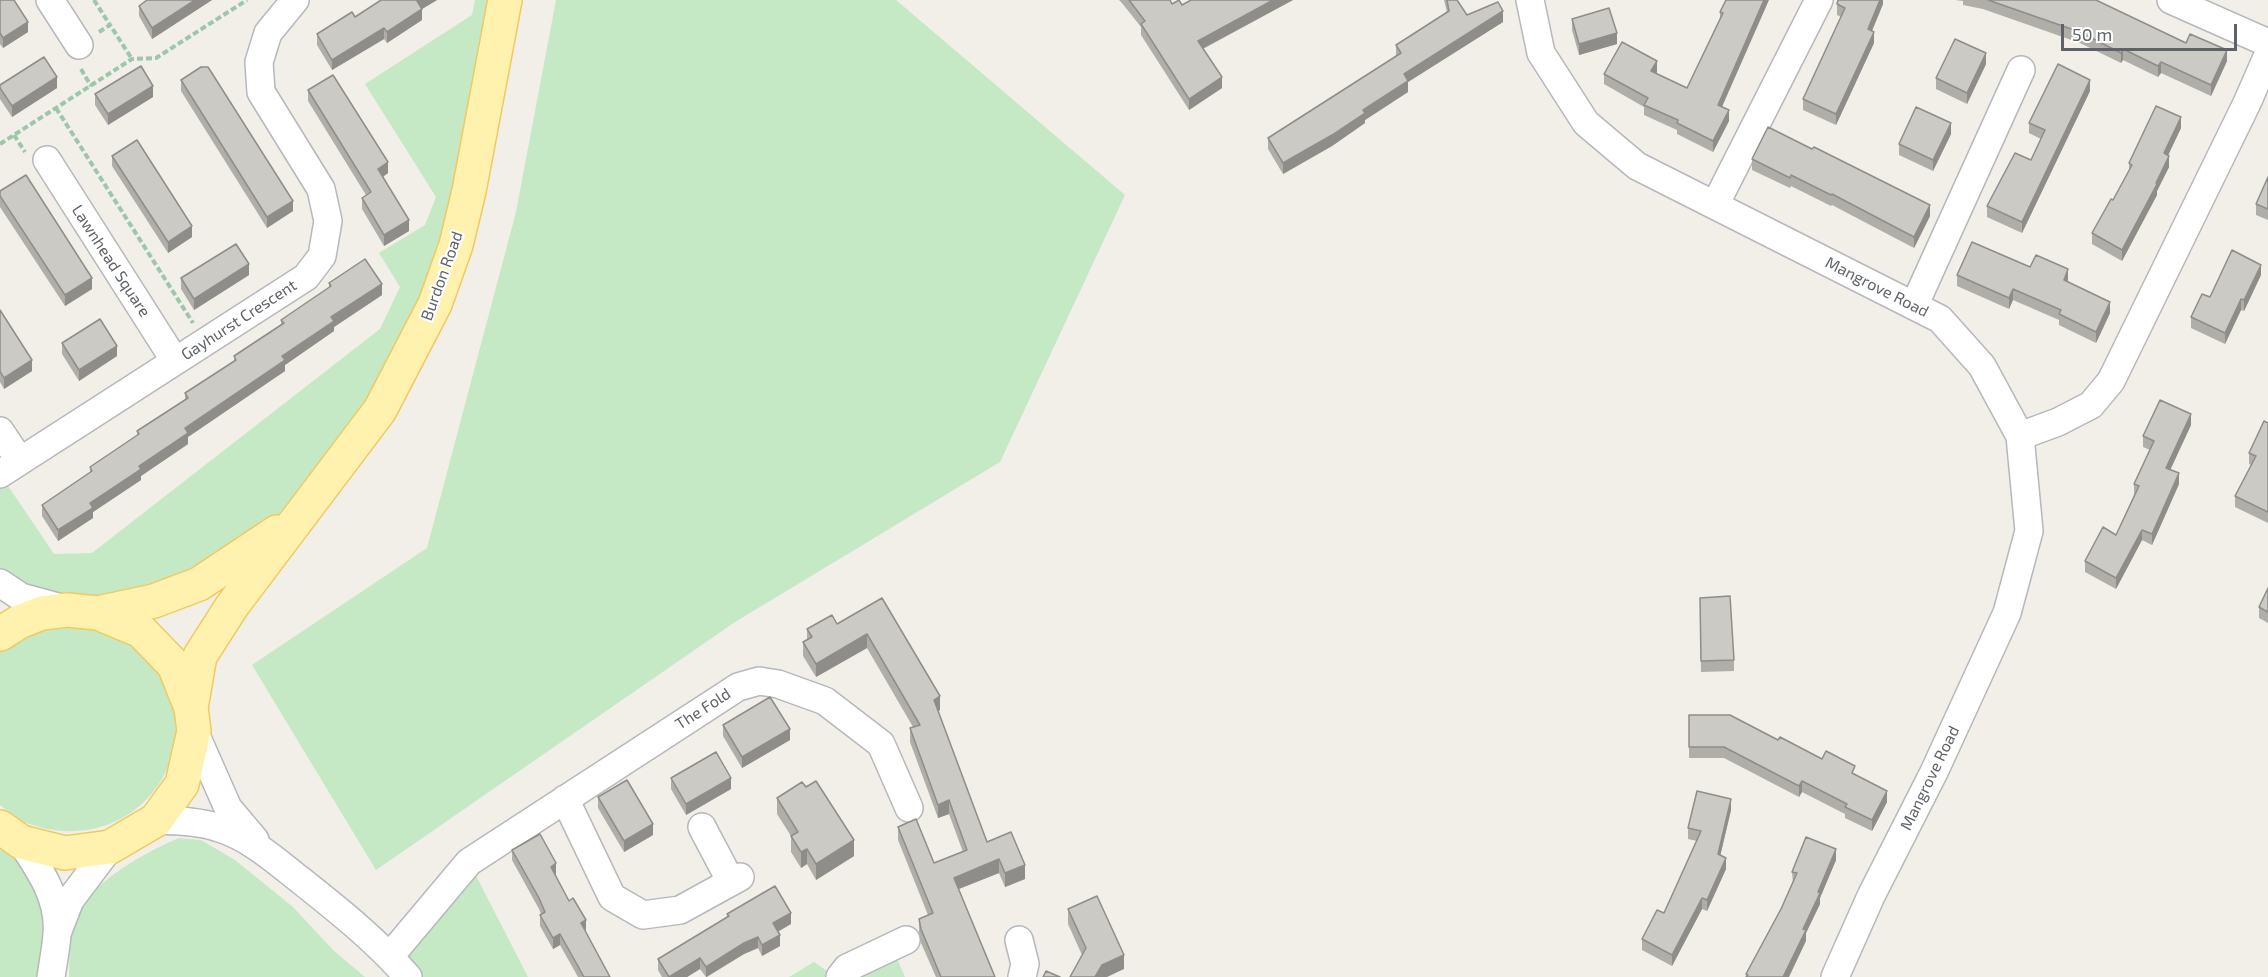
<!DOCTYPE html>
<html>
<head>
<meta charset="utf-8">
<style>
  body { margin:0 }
  #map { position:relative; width:2268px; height:977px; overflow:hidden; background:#f1efe8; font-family:"Exo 2",sans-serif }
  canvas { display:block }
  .scale { position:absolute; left:2061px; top:24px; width:176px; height:27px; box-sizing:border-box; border:3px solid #5f6368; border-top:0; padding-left:8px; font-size:18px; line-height:21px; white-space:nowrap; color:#5f6368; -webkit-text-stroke:4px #fff; paint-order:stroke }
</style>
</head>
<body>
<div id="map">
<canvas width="2268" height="977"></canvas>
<div class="scale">50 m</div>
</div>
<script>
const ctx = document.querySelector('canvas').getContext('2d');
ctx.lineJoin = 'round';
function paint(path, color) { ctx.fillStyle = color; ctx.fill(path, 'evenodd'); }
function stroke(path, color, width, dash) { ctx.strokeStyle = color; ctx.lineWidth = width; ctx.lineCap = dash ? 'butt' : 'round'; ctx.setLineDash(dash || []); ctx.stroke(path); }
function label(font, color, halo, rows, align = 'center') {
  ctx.font = font + ' "Exo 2",sans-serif'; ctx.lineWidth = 4.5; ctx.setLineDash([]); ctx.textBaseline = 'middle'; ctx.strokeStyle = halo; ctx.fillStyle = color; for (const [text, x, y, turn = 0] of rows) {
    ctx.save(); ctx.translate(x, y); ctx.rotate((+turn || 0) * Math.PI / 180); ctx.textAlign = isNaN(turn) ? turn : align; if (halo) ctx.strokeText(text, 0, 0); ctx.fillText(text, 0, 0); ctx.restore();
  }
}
const green = new Path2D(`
  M475 0H505L435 304 298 518 199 584 98 613 0 583V431L20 461 0 474 54 554 92 553 380 329 400 287 379 253 425 225 436 197 365 84 472 15Z
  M556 0H896L1125 195 1000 462 735 622 376 870 252 665 427 548 516 212Z
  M105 624C119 635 150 654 160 666 169 677 175 700 176 713 183 800 101 855 22 821 14 818 7 810 0 805V646L35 625Z
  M0 827 43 876 51 977H0Z
  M179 838 201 840 235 860 293 907 334 951 365 977H69C70 956 68 931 78 912 96 879 146 852 179 838Z
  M469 862 528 977H408L390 956Z
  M892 947 905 977H840Z
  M814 962 836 977H789Z`);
const path = new Path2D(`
  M94 0 110 25
  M99 32 110 25 132 59
  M81 69 91 86
  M56 108 193 323
  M14 135 25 152
  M0 144 132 59 156 58 247 0`);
const minor = new Path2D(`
  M50 0 79 45
  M1530 0 1541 53 1586 123 1637 166 1940 319 1982 366 2020 436 2029 531 2007 613 1934 772 1871 896 1835 977
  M2171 0 2268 43
  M47 160 175 361
  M1715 205 1819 0
  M1914 306 2021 70
  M0 431 20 461
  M2020 436 2058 422 2091 405 2111 381 2247 103 2268 55
  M0 474 306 277 322 256 328 221 321 189 261 92 259 62 268 33 295 0
  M0 583 21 597 65 609
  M194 731 228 808 255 840
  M565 799 612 897 643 915 680 910 740 877
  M156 820C177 821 198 821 219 828 249 837 275 860 299 879 338 910 376 940 408 977
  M702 827 731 882
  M21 842C40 870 60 899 57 934 56 949 53 963 51 977
  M58 931 70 900 110 847
  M1019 940 1025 964 1022 977
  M390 956 469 862 738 687 759 681 778 684 825 701 881 744 909 808
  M840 977 847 968 906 940`);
const major = new Path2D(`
  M98 613 154 601 199 584 277 532
  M0 634 19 622 42 613 67 610 98 613 141 631 174 665 191 708 194 731 182 784 156 820 110 847 65 853 21 842 0 827
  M191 708 200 656 232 606 380 410 435 304 456 245 469 191 505 0`);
const wall = new Path2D(`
  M0 0 28 32 3 48 0 44Z
  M147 0H212L152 39 139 16V6Z
  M381 0H437L422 9V20L387 43 384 39 332 70 317 45V34L355 17Z
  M1119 0H1170L1172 4 1182 5 1191 0H1293L1203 49 1222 88 1189 110 1141 35V27L1122 3Z
  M1444 0H1457L1467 15 1503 22 1408 82V92L1365 120V123L1332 146 1283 174 1268 149V138L1396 56V45L1447 12Z
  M1726 0 1722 107 1729 121 1713 152 1677 134V130L1644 115V107L1604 84V74L1657 72 1656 74 1687 88 1720 18V12Z
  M1883 0V4L1872 31 1874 43 1836 125 1803 110V99L1841 17 1837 15V4Z
  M1955 0H2096L2186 43 2227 61 2211 96 2161 73 2158 77 2123 60 2121 63 2080 43 1983 9 1963 5V1Z
  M1572 19 1617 44 1579 55 1572 30Z
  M1986 64 1967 104 1936 89V78Z
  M181 80 293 211 267 228 181 91Z
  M0 85 57 88 12 117 0 99Z
  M308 90 388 173 383 177 409 231 384 246 362 209V198L366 195 308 101Z
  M2090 91 2022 233 1987 217V206L2031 160 2041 139 2029 133V123Z
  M95 94 153 97 108 125 95 105Z
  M2181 128 2168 155 2169 167 2157 191V195L2122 261 2092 244V233L2113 200 2129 171V163Z
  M1951 134 1933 171 1899 155V144Z
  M112 156 192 237 168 253 112 166Z
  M1752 159 1930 216 1914 248 1832 205 1831 206 1791 186 1790 188 1752 170Z
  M2268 177V220L2256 215V204Z
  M0 191 92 289 65 306 0 207Z
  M2030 267 2068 280V282L2110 313 2096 343 2059 325V320L2013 300 2009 309 1957 286V275Z
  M249 275 194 310 181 289V278Z
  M2261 275 2244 311 2241 310 2225 344 2191 328V317L2210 297Z
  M329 283 382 295 334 327V331L285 365V371L188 437V444L141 476V480L93 512V518L58 541 42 516V505L90 473V467L137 436V431L185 400V393L234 362V356L281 325V320L329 288Z
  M0 310 32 371 4 389 0 382Z
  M62 343 117 356 79 381 62 354Z
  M2268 423V523L2235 507V496L2251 465 2249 464V453Z
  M2191 425 2170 470 2179 484 2152 545 2142 540 2116 589 2085 572V561L2116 535 2134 495V484L2150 450 2143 447V436Z
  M2268 588V623L2259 618V607Z
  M882 598 940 710 938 711 987 842 1025 879 1005 887 999 873 958 889 995 977H936L921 943 919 932V919L928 915 898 840V827L934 863 963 852 949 814 938 818 910 742V728L913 727 867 648 816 677 803 656V642L807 640V629L837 624Z
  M1700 598 1734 660V671L1701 672Z
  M1689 715 1822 759 1855 775 1887 802 1872 831 1845 818V814L1802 792 1799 797 1724 758H1689Z
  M723 725 790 740 742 768 723 736Z
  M671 778 731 789 686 815 671 789Z
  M598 797 653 835 624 852 598 808Z
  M777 798 854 856 816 880 807 864 801 868 791 852V836L777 814Z
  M1731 810 1720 856 1726 869 1707 911 1702 909 1672 966 1642 950V939L1664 913 1697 841 1688 839V828Z
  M512 850 556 874 555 875 610 977H578L560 945 553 949 540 926V915L541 914 539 909 512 860Z
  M1836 860 1820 898V904L1806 933V941L1746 977V974L1781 909 1793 883 1792 872Z
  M1068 909 1124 969 1082 955 1068 924Z
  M727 914 791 924 778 932 780 946 762 956 758 948 744 954 707 977H706L700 969 687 977H662L658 970V959L727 917Z`);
const shadedWall = new Path2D(`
  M195 0H212L152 39V28Z
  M419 0H437L417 12V1Z
  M1273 0H1293L1198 51V41Z
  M1764 0H1769L1718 116V105Z
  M1880 0H1883V4L1868 40V29Z
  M422 9V20L387 43V32Z
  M1503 11V22L1408 82V92L1365 120V123L1332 146 1283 174V163L1363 110 1404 74Z
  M28 22V32L3 48V38Z
  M384 28V39L332 70V60Z
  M1874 32V43L1836 125V114Z
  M1617 33V44L1579 55V44Z
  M2123 49V60L2121 63V53Z
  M2227 50V61L2211 96V85Z
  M1986 53V64L1967 104V93Z
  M1657 61V72L1651 82V71Z
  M2161 62V73L2158 77V66Z
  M57 77V88L12 117V106Z
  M1222 77V88L1189 110V99Z
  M2090 80V91L2022 233V222Z
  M153 86V97L108 125V114Z
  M1729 110V121L1713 152V141Z
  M2181 117V128L2164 164V153Z
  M1951 123V134L1933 171V160Z
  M2169 156V167L2157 191V195L2122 261V250Z
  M388 162V173L378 180V169Z
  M293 201V211L267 228V217Z
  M1930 205V216L1914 248V237Z
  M409 220V231L384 246V235Z
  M192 226V237L168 253V242Z
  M249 264V275L194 310V299Z
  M2261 265V275L2244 311V300Z
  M2068 269V280L2064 291V280Z
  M92 278V289L65 306V295Z
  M382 284V295L334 327V331L285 365V371L188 437V444L141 476V480L93 512V518L58 541V530L90 503 139 466 185 428 331 317Z
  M2013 289V300L2009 309V298Z
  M2241 299V310L2225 344V333Z
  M2110 302V313L2096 343V332Z
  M117 346V356L79 381V370Z
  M32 360V371L4 389V378Z
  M2191 414V425L2166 479V468Z
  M2179 473V484L2152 545V534Z
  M2142 530V540L2116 589V578Z
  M867 634V648L816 677V664Z
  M940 696V710L934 714V700Z
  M790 729V740L742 768V757Z
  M731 778V789L686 815V804Z
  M1802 781V792L1799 797V786Z
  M1887 791V802L1872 831V820Z
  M1731 799V810L1718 865V854Z
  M949 800V814L938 818V805Z
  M653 824V835L624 852V841Z
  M854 840V856L816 880V864Z
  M807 849V864L801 868V852Z
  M1836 849V860L1820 898V904L1806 933V941L1789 977H1783Z
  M1726 858V869L1707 911V900Z
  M999 859V873L954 891V878Z
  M556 863V874L551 878V867Z
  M1025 865V879L1005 887V873Z
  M1702 898V909L1672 966V955Z
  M791 913V924L773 934V923Z
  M586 920V931L581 923Z
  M560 934V945L553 949V938Z
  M780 935V946L762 956V945Z
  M758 937V948L744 954 706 977V967L744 943Z
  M1124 955V969L1107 977H1095L1102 965Z
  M700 958V969L687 977H669Z`);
const building = new Path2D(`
  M0 0H14L28 22 3 38 0 33Z
  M147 0H195L152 28 139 6Z
  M381 0H419L417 1 422 9 387 32 384 28 332 60 317 34 352 12 355 17Z
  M1129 0H1170L1172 4 1179 0 1182 5 1191 0H1273L1198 41 1222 77 1189 99 1141 24 1145 21Z
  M1447 0H1457L1467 15 1498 2 1503 11 1404 74 1408 81 1363 110 1365 113 1332 135 1283 163 1268 138 1401 53 1396 45 1449 11Z
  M1726 0H1764L1718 105 1729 110 1713 141 1677 123 1678 120 1644 105 1648 98 1604 74 1622 42 1657 61 1651 71 1687 88 1723 13 1720 12Z
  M1838 0H1880L1868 29 1874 32 1836 114 1803 99 1845 8 1837 4Z
  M1988 0H2096L2186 43 2190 34 2227 50 2211 85 2161 62 2158 66 2123 49 2121 53 2080 32Z
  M1609 8 1617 33 1579 44 1572 19Z
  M1955 39 1986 53 1967 93 1936 78Z
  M44 57 57 77 12 106 0 88V85Z
  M2058 64 2090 80 2022 222 1987 206 2015 153 2031 160 2045 130 2029 123Z
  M141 66 153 86 108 114 95 94Z
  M201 67H208L293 201 267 217 181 80Z
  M333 75 388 162 378 169 409 220 384 235 362 198 371 192 308 90Z
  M2156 106 2181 117 2164 153 2169 156 2156 183 2157 184 2122 250 2092 233 2111 199 2113 200 2132 165 2129 163Z
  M1916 107 1951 123 1933 160 1899 144Z
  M1768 127 1812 149 1814 147 1930 205 1914 237 1832 194 1831 195 1791 175 1790 178 1752 159Z
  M137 140 192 226 168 242 112 156Z
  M26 175 92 278 65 295 0 196V191Z
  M2268 177V209L2256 204Z
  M1972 242 2030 267 2036 255 2068 269 2064 280 2110 302 2096 332 2059 314 2061 310 2013 289 2009 298 1957 275Z
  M236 244 249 264 194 299 181 278Z
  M2232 250 2261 265 2244 300 2241 299 2225 333 2191 317 2202 294 2210 297Z
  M365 259 382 284 331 317 334 321 282 356 285 360 185 428 188 433 139 466 141 469 90 503 93 508 58 530 42 505 92 471 90 467 139 434 137 431 188 398 185 393 236 360 234 356 284 323 281 320 331 286 329 283Z
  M0 310 32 360 4 378 0 371Z
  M100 319 117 346 79 370 62 343Z
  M2160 400 2191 414 2166 468 2179 473 2152 534 2142 530 2116 578 2085 561 2103 527 2116 535 2139 486 2134 484 2154 441 2143 436Z
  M2264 421 2268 423V512L2235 496 2256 456 2249 453Z
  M2268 588V612L2259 607Z
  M1730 596 1734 660 1701 661 1700 598Z
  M882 598 940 696 934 700 987 842 1011 832 1025 865 1005 873 999 859 954 878 995 977H941L921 929 919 919 933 913 898 827 916 819 934 863 967 850 949 800 938 805 910 728 920 725 867 634 816 664 803 642 812 637 807 629 832 615 837 624Z
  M770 697 790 729 742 757 723 725Z
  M1689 715H1730L1778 740 1780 737 1822 759 1826 751 1855 766 1852 773 1887 791 1872 820 1845 807 1847 804 1802 781 1799 786 1724 747H1689Z
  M716 752 731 778 686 804 671 778Z
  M627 780 653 824 624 841 598 797Z
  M816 781 854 840 816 864 807 849 801 852 791 836 798 832 777 798 802 782 806 787Z
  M1697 791 1731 799 1718 854 1726 858 1707 900 1702 898 1672 955 1642 939 1657 910 1664 913 1701 831 1688 828Z
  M540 834 556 863 551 867 569 901 573 898 586 920 581 923 610 977H584L560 934 553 938 540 915 545 912 539 898 512 850Z
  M1806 837 1836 849 1818 892 1820 893 1803 929 1806 930 1783 977H1746L1748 975 1746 974 1781 909 1797 873 1792 872Z
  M775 886 791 913 773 923 780 935 762 945 758 937 744 943 706 967 700 958 669 977 658 959 729 916 727 914Z
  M1097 896 1124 955 1102 965 1095 977H1070L1086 948 1068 909Z
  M1046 971 1060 977H1043Z`);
const streetNames = [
  ["Lawnhead Square",111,261,57],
  ["Burdon Road",442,276,-70],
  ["Mangrove Road",1877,287,27],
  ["Gayhurst Crescent",239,320,-33],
  ["The Fold",703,709,-33],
  ["Mangrove Road",1930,778,-64]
];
paint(green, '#c5e8c5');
stroke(minor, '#b5b8bc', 30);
stroke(major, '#f2c960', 36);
stroke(path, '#9cc7a9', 4, [6, 3]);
stroke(minor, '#fff', 27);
stroke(major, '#fff2af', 33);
paint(wall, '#afaea9');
paint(shadedWall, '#8f8d8a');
paint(building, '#cccac5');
stroke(building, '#8f8d8a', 1.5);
label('16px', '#5f6368', '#fff', streetNames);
</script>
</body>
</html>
